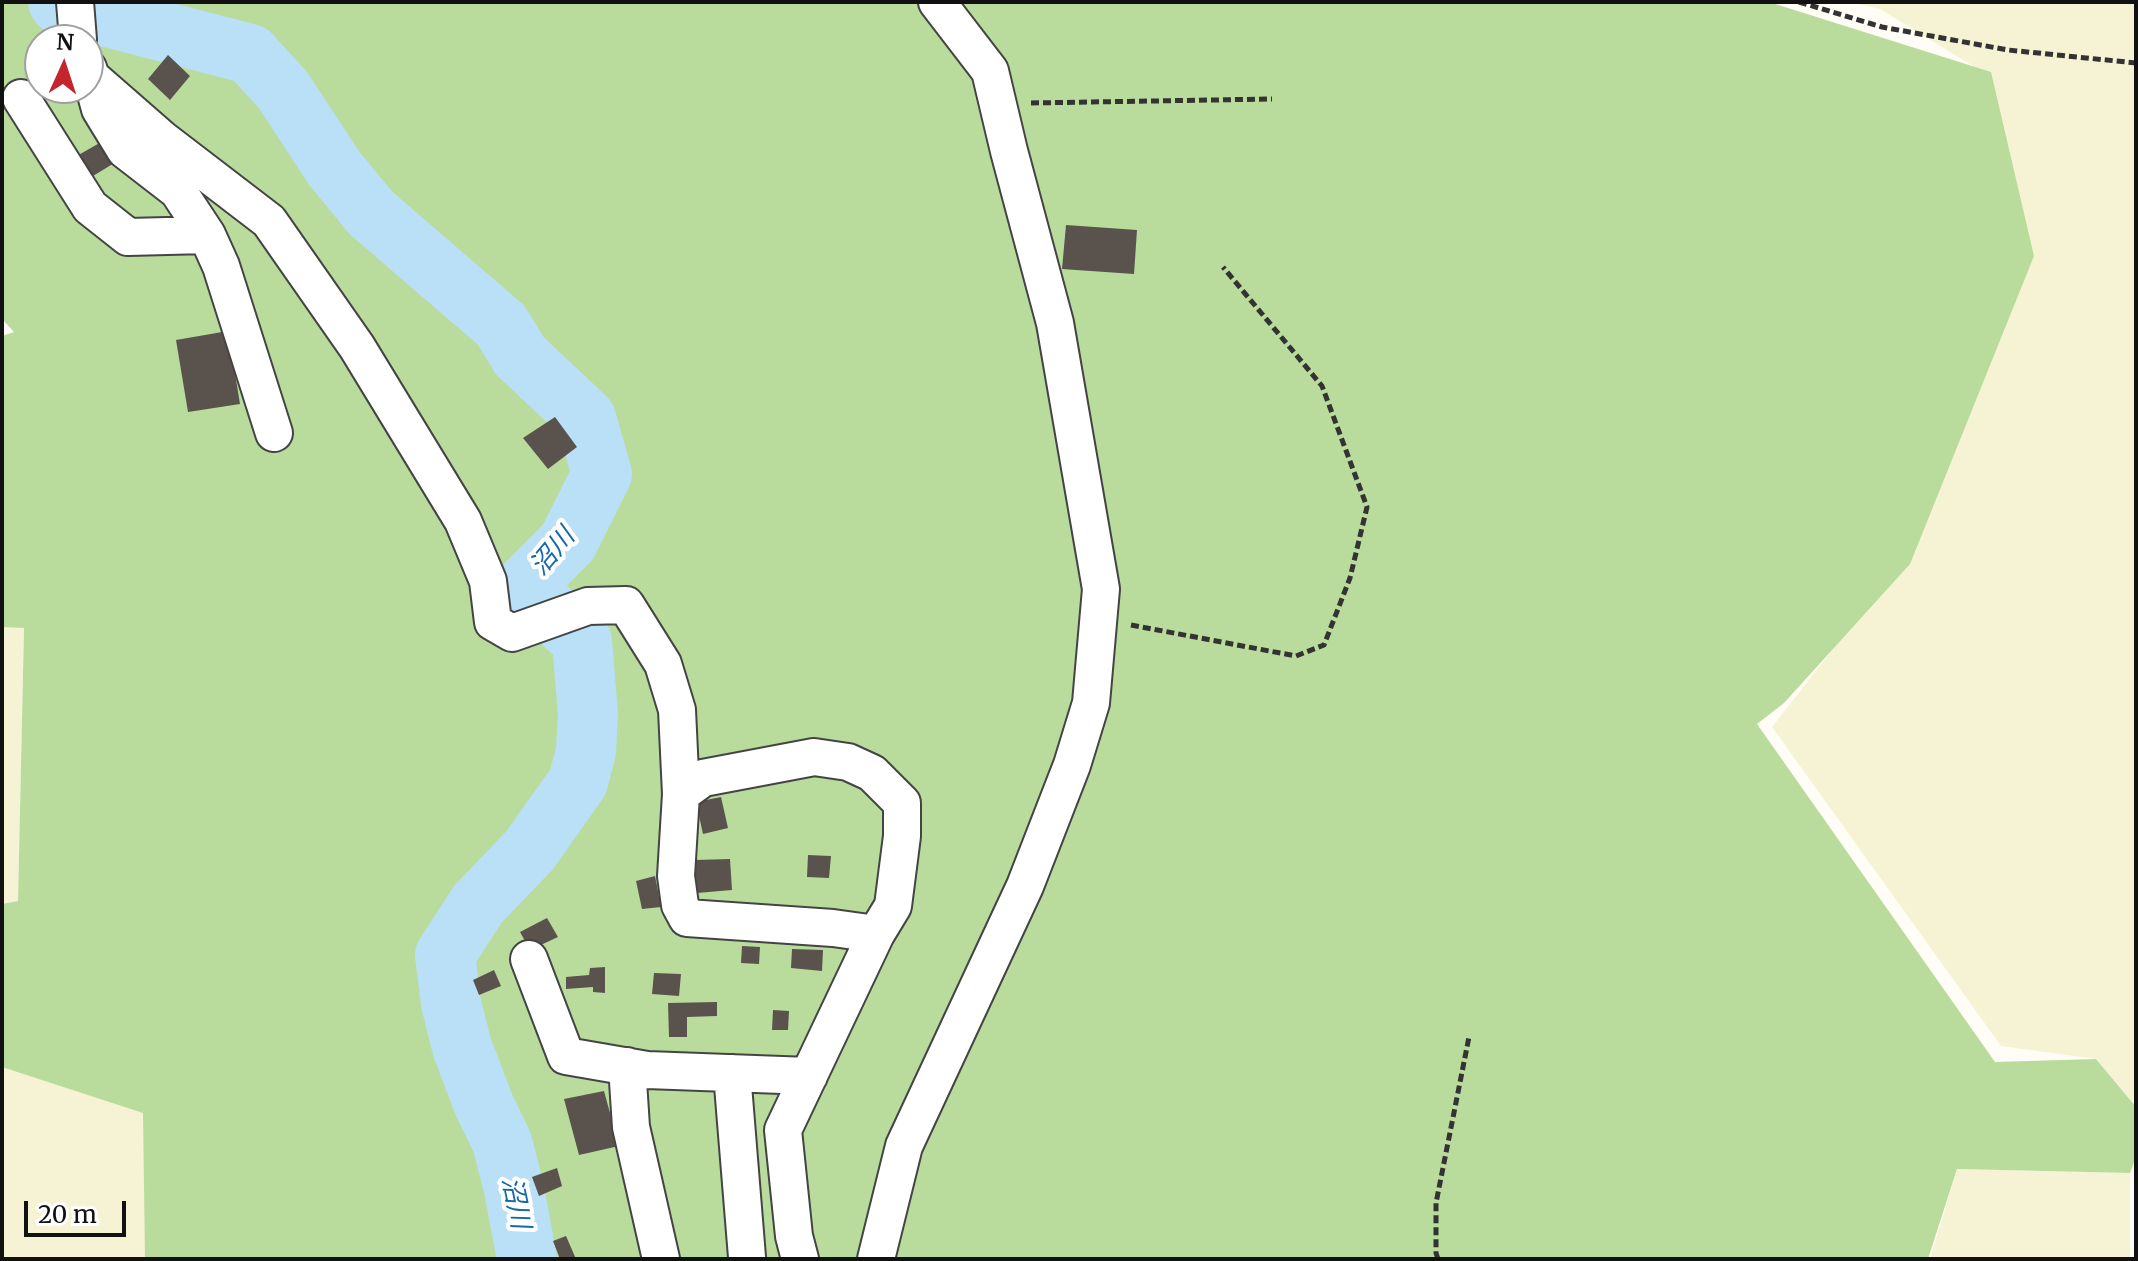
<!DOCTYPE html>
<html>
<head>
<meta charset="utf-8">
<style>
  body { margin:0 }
  #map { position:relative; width:2138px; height:1261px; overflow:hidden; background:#fffdf5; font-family:Merriweather,serif }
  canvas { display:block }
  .frame { position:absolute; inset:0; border:4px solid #111; pointer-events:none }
  .north { position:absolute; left:24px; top:24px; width:80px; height:80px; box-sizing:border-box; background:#fff; border:2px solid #a0a0a0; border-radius:50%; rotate:3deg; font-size:22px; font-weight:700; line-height:32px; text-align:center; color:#111 }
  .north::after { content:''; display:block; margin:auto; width:28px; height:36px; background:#c4262e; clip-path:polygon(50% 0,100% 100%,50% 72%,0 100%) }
  .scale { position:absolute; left:24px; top:1201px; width:102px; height:36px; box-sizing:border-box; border:4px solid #111; border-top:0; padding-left:10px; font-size:24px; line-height:28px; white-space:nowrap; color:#111; -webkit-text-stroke:6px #fff; paint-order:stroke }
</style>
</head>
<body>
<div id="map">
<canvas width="2138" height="1261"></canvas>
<div class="frame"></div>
<div class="north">N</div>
<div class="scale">20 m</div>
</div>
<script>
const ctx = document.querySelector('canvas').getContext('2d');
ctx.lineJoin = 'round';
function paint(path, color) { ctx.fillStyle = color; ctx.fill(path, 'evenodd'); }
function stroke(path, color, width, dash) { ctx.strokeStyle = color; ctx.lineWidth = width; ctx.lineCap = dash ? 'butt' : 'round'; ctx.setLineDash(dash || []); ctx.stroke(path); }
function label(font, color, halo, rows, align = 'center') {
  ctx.font = font + ' Merriweather,"Noto Sans JP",serif'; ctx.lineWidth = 8; ctx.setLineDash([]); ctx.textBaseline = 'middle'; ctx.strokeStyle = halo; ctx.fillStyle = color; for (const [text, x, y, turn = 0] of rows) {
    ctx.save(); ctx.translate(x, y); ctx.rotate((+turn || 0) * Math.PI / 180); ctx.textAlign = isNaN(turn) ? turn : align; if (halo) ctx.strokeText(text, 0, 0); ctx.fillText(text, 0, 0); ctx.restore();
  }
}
const farmland = new Path2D(`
  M1850 2H2136V1107L2096 1059 2001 1046 1772 727 1920 537 1973 66 1880 9Z
  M2 627H24L18 901 2 904Z
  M2 1059 149 1108 152 1259H2Z
  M1957 1169 2130 1173V1259H1930Z`);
const forest = new Path2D(`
  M2 2H1769L1991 72 2034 256 1910 564 1784 703 1757 724 1995 1062 2096 1059 2136 1107V1157L2130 1173 1957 1169 1928 1259H145L143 1113 2 1067V904L18 901 24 628 2 627V336L14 332 2 319ZM40 40H88V88H40Z`);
const river = new Path2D(`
  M58 2 61 5 250 54 283 90 334 168 371 213 501 325 520 356 586 418 602 474 568 542 524 586 582 641 588 714 586 751 578 782 529 851 478 904 445 955 451 1003 462 1047 484 1105 502 1142 514 1189 527 1259`);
const building = new Path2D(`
  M168 55 190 76 170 100 148 79Z
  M103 141 116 162 88 179 75 157Z
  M1066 225 1137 230 1134 274 1062 269Z
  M228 331 240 404 188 412 176 340Z
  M555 417 577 447 548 469 523 438Z
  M721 797 728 828 703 834 696 802Z
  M808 855 831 856 829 878 807 877Z
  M730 859 732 890 697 893 695 860Z
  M655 876 661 907 642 909 636 881Z
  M547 918 558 937 530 950 520 932Z
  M742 946 760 947 759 964 741 963Z
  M792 949 823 950 822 971 791 968Z
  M605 967V993L593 992V987L566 989V977L589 975 590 968Z
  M494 970 501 986 479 995 473 980Z
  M654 973 681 974 679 996 652 994Z
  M717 1002V1016L687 1017V1037H669L668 1003Z
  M773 1010 789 1011 788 1030H772Z
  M604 1091 619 1146 579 1155 564 1099Z
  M557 1168 562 1186 539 1196 532 1177Z
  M566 1236 576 1259H560L553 1241Z`);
const path = new Path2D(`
  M1799 2 1882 27 2008 50 2136 63
  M1031 103 1272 99
  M1131 625 1296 656 1324 645 1350 578 1367 507 1322 386 1223 267
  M1438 1259 1436 1253V1203L1469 1037`);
const minor = new Path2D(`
  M75 2 78 40
  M88 68 91 77 162 139 269 221 357 347 463 521 488 581 493 622 512 633 588 606 626 605 663 664 677 710 681 794 676 876 680 905 687 918 833 928 876 934 783 1130 794 1236 800 1259
  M94 87 100 109 125 150 178 191 207 235
  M21 98 90 207 128 237 207 235 221 266 274 433
  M681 794 703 778 814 757 848 762 872 773 902 803V836L893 906 876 934
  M529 959 566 1056 647 1070 809 1076
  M627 1066 631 1127 661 1259
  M732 1073 747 1257
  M876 1259 904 1146 1025 886 1072 765 1091 703 1101 589 1055 323 1009 151 990 71 937 2`);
const waterNames = [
  ["沼川",553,552,-50],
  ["沼川",515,1203,78]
];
paint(farmland, '#f6f3d4');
paint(forest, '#b9dc9c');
stroke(river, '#b9e0f7', 60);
paint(building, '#5a524d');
stroke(minor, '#444', 40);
stroke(path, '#333', 5, [8, 4]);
stroke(minor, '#fff', 36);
label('italic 26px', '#1768a6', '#fff', waterNames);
</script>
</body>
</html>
